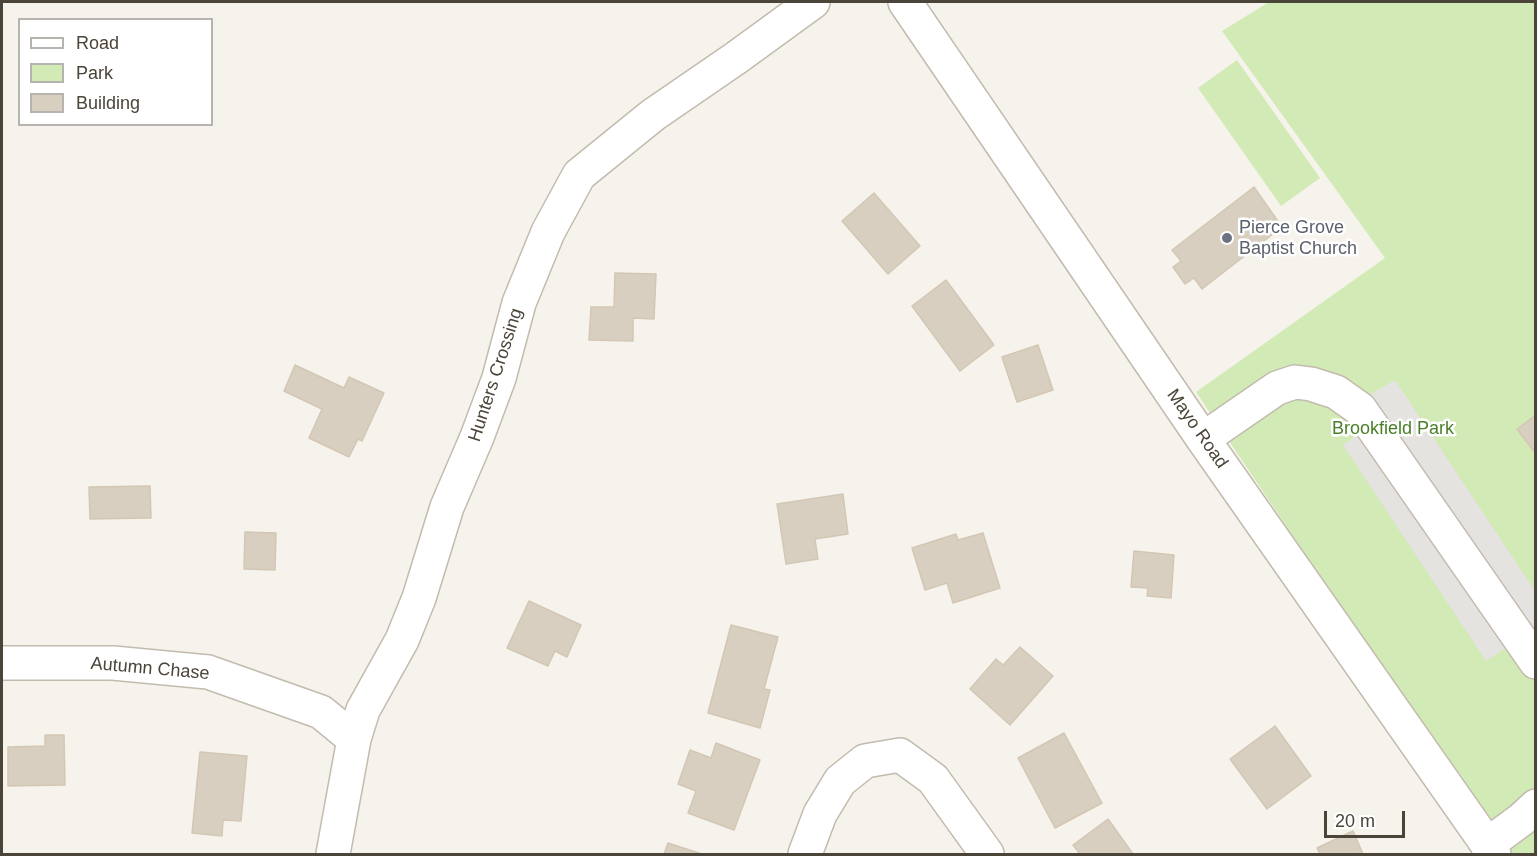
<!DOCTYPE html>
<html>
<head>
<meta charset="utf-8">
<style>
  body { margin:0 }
  #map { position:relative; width:1537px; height:856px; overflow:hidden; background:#f6f3ec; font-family:Helvetica,sans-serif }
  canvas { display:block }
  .frame { position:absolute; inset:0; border:3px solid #4b4439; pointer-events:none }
  .legend { position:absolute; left:18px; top:18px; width:195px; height:108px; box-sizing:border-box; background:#fff; border:2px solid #b7b4b0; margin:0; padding:8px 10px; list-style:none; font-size:18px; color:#4b4439 }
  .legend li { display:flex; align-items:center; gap:12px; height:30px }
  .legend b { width:30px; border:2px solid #b7b4b0 }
  .scale { position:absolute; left:1324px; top:811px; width:81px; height:27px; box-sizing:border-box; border:3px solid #4b4439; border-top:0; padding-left:8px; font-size:18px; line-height:21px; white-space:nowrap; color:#4b4439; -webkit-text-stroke:4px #fff; paint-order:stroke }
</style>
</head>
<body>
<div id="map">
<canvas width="1537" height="856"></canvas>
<div class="frame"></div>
<ul class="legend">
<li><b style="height:8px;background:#fff"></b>Road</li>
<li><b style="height:16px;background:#d2eab5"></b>Park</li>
<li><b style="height:16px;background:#d8cfc1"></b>Building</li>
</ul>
<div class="scale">20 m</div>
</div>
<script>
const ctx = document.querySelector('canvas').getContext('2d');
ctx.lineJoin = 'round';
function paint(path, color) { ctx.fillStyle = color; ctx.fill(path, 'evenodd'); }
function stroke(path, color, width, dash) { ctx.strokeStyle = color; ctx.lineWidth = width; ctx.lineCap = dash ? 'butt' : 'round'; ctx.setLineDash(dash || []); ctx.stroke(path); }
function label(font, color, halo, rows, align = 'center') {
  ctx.font = font + ' Helvetica,sans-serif'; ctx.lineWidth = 5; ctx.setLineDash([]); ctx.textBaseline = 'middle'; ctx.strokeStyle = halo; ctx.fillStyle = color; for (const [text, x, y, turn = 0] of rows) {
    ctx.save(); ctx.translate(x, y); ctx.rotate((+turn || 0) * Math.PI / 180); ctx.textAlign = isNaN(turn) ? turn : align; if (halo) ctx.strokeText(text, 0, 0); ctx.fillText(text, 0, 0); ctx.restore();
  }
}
const green = new Path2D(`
  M1269 2H1535V854H1507L1196 392 1385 258 1222 31Z
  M1237 60 1320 178 1281 206 1198 88Z`);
const parking = new Path2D(`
  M1395 380 1535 591V628L1486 661 1343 445 1358 434 1369 395Z`);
const building = new Path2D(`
  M1254 187 1282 227 1202 289 1194 278 1185 284 1173 267 1181 261 1172 250Z
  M874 193 920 246 888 274 842 221Z
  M615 273 656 274 654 319 633 318V341L589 340 591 307H614Z
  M946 280 994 345 960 371 912 306Z
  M1038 345 1053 390 1017 402 1002 357Z
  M295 365 344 388 349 377 384 393 362 441 358 439 349 457 309 438 322 409 284 391Z
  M1536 415V454L1517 429Z
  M150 486 151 518 90 519 89 487Z
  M843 494 848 534 815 539 818 559 786 564 777 504Z
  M245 532 276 533 275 570 244 569Z
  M983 533 1000 588 953 603 947 583 925 590 912 548 956 534 958 540Z
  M1134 551 1174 555 1171 598 1147 596 1148 588 1131 587Z
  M529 601 581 625 567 657 555 651 548 666 507 648Z
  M731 625 778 637 764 689 770 690 760 728 708 713Z
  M1020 647 1053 676 1010 725 970 689 996 659 1003 665Z
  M1275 726 1311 776 1267 809 1230 759Z
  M1064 733 1102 803 1055 828 1018 758Z
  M45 735H64L65 785 8 786V747L45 746Z
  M716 743 760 760 734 830 688 813 696 791 678 784 690 750 711 758Z
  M200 752 247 756 241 821 223 820 222 836 192 833Z
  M1108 819 1133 854H1080L1073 845Z
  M1353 831 1363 854H1320L1317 848Z
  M668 843 702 854H664Z`);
const minor = new Path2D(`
  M905 2 1203 439 1494 854
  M1203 439 1277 388 1295 382 1311 384 1336 392 1360 409 1536 662
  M2 663H113L208 672 321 712 354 739
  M1487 845 1522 819 1536 806
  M333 854 354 739 363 710 402 640 419 598 447 507 477 437 499 378 519 303 548 232 579 175 653 115 736 58 813 2
  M805 854 820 814 840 781 865 761 900 755 933 779 987 854`);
const markers = [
  [1227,238,6,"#6b7280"]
];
const worshipNames = [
  ["Pierce Grove",1239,228],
  ["Baptist Church",1239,249]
];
const streetNames = [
  ["Hunters Crossing",496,375,-72],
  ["Mayo Road",1197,429,55],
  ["Autumn Chase",150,669,5]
];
const parkNames = [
  ["Brookfield Park",1393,429]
];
paint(green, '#d2eab5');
paint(parking, '#e5e3e0');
paint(building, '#d8cfc1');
stroke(building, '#d3c7b4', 1.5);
stroke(minor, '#c2bbae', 36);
stroke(minor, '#fff', 33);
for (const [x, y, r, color] of markers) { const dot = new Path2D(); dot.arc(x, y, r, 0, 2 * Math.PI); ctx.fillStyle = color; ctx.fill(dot); stroke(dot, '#fff', 2); }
label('18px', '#5b616d', '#fff', worshipNames, 'left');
label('18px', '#4b4439', '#fff', streetNames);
label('18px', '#4a7f2a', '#fff', parkNames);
</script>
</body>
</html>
